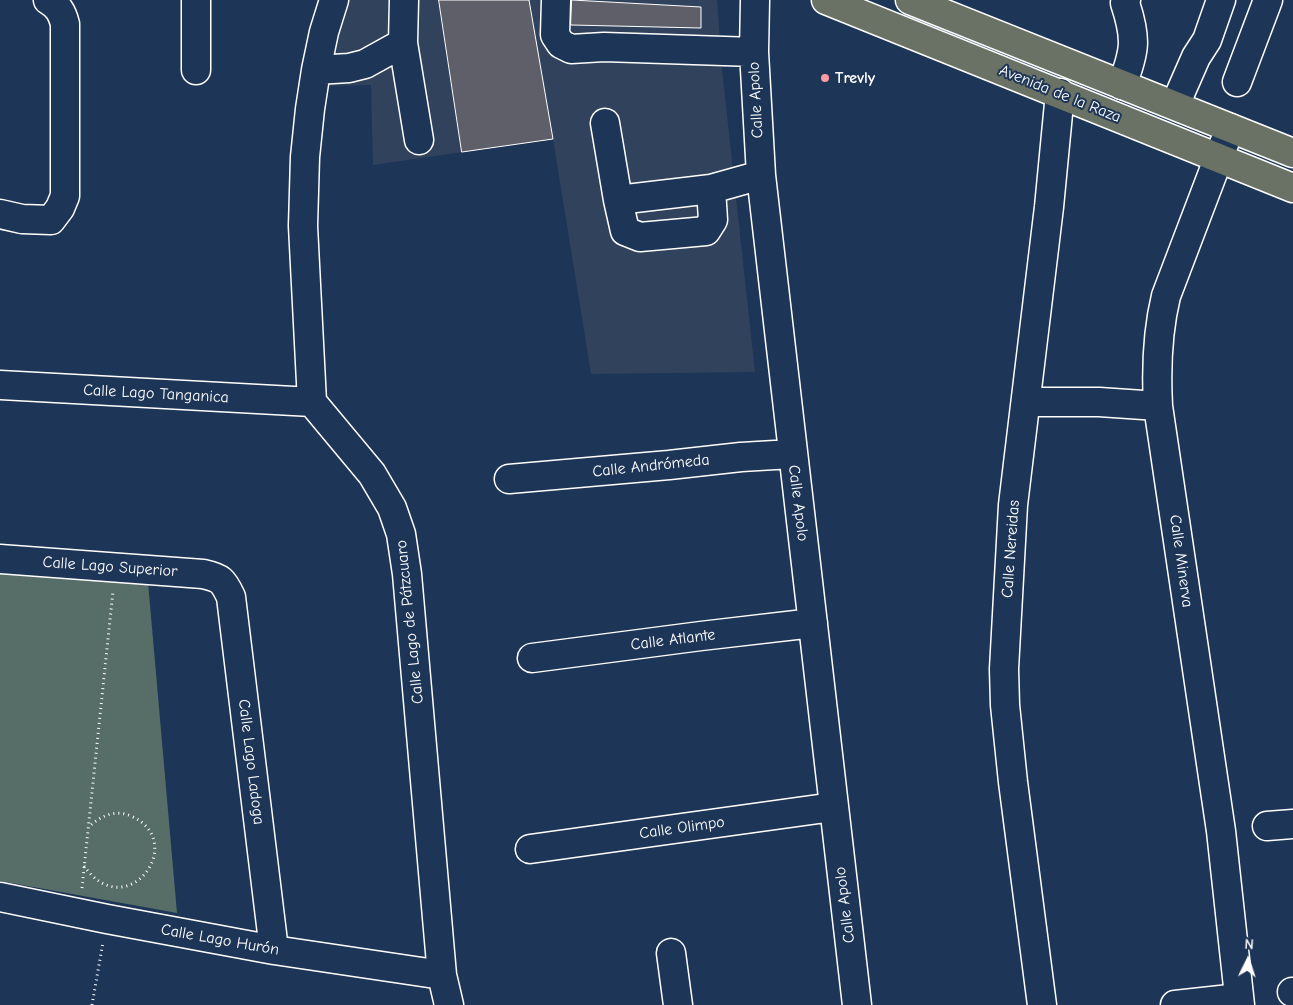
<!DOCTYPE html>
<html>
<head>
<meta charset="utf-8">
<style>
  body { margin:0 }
  #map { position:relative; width:1293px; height:1005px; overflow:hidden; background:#1d3557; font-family:"Comic Neue",sans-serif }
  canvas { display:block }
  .north { position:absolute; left:1223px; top:935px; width:50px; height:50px; -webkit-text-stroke:4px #1d3557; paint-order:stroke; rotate:4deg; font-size:14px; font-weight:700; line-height:20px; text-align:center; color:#fff }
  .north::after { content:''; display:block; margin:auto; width:18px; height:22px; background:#fff; clip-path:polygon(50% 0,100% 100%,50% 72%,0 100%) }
</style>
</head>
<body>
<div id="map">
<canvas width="1293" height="1005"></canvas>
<div class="north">N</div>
</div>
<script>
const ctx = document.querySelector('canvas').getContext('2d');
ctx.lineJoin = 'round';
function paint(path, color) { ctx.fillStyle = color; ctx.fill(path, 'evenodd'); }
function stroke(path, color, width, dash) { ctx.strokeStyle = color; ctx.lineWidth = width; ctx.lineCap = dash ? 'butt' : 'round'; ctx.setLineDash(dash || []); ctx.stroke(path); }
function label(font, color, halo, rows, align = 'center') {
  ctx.font = font + ' "Comic Neue",sans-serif'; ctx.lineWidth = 4; ctx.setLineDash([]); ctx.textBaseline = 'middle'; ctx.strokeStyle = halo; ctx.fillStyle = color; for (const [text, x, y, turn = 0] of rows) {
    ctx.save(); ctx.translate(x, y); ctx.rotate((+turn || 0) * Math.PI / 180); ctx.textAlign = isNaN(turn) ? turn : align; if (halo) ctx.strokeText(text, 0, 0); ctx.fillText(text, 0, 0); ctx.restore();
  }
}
const built = new Path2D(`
  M348 0H717L722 69 755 372 591 374 553 139 373 165 371 85 330 86 340 30Z`);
const green = new Path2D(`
  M0 572 148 582 177 913 0 881Z`);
const building = new Path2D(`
  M439 0H529L553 139 462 152Z
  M572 0 701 7V28L571 25Z`);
const path = new Path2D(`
  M84 866C126 926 190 842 131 816 115 809 100 816 89 827
  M82 888 113 591
  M92 1005 103 942`);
const minor = new Path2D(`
  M334 0 324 32 316 70 310 109 305 157 303 226 312 402 372 474 392 508 401 534 407 574 442 975 449 1005
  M556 0 555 35 561 44 571 49 604 47 754 52
  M755 0 754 52 761 175 857 1005
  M403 43 419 140
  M196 70V0
  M316 70 349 68 365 64 403 43 404 0
  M1237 82 1268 0
  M1122 85C1135 51 1137 39 1125 3L1126 0
  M1175 105 1196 57 1207 40 1221 0
  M605 123 618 200 711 189 761 175
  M1230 128 1166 296C1157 333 1156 368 1158 406L1221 831 1240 1005
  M618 200 625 231 640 237 706 231 713 220 711 189
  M0 214 22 219 51 220 60 208 65 196V24C62 12 58 6 48 0
  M0 385 312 402
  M1026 402H1099L1158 406
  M509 479 669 465 741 457 792 454
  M0 559 203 574C221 578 223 580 231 597L274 950
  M532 658 701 636 813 623
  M1267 826 1293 824
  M530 849 833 807
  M0 897 107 919 274 950 442 975
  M671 953 678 1005
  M1292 992H1293
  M1042 1005 1013 782 1005 705 1004 669 1013 505 1049 207 1060 93
  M1175 1005 1239 998`);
const major = new Path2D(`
  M826 0 1293 188
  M910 0 1293 153`);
const markers = [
  [825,78,5,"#ff9aa2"]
];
const poiNames = [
  ["Trevly",835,78]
];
const streetNames = [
  ["Avenida de la Raza",1060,94,22],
  ["Calle Apolo",756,100,-93],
  ["Calle Lago Tanganica",156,394,3],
  ["Calle Andrómeda",651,466,-6],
  ["Calle Apolo",798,503,83],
  ["Calle Nereidas",1011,549,-86],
  ["Calle Minerva",1181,561,82],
  ["Calle Lago Superior",110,567,4],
  ["Calle Lago de Pátzcuaro",410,622,-96],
  ["Calle Atlante",673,640,-7],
  ["Calle Lago Ladoga",251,762,83],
  ["Calle Olimpo",682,828,-8],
  ["Calle Apolo",845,905,-97],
  ["Calle Lago Hurón",220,940,10]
];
paint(built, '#30425c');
paint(green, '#566d68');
paint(building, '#5e5f68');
stroke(building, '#fff', 1);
stroke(minor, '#fff', 31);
stroke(major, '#fff', 31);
stroke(path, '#fff', 3, [1, 4]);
stroke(minor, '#1d3557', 28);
stroke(major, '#6a7266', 28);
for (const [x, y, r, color] of markers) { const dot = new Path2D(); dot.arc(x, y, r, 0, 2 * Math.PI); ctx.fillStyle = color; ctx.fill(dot); stroke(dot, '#1d3557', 2); }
label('bold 16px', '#fff', '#1d3557', poiNames, 'left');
label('16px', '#fff', '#1d3557', streetNames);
</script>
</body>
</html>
